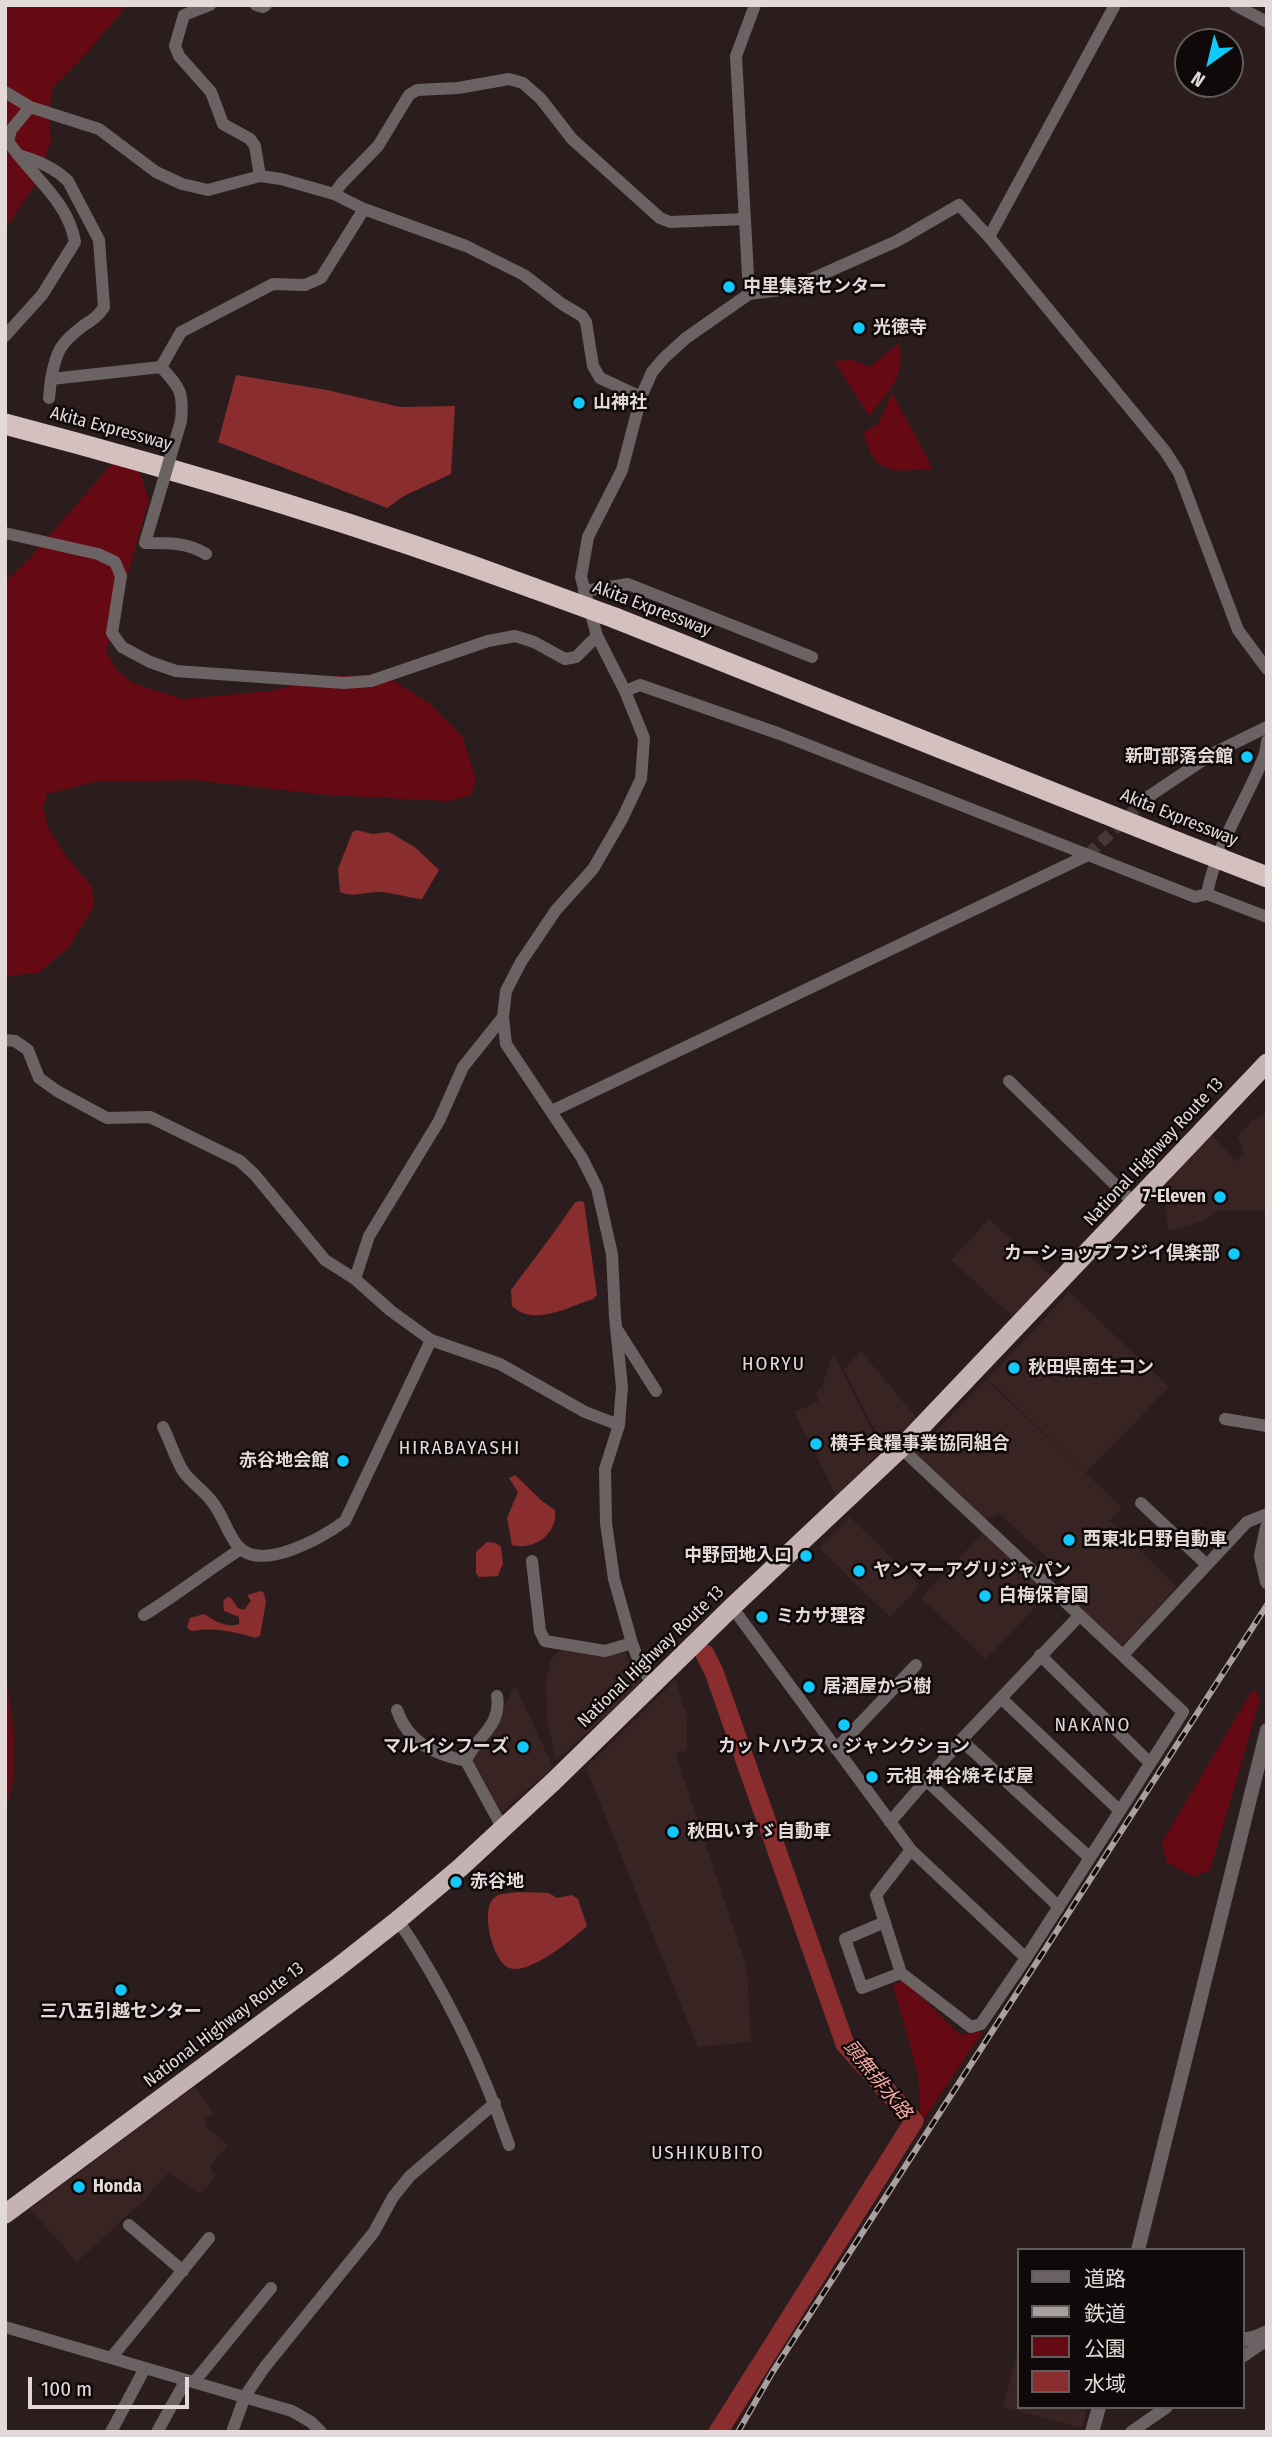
<!DOCTYPE html>
<html>
<head>
<meta charset="utf-8">
<style>
  body { margin:0 }
  #map { position:relative; width:1272px; height:2437px; overflow:hidden; background:#2b1d1d; font-family:"Fira Sans Condensed","Noto Sans JP",sans-serif }
  canvas { display:block }
  .frame { position:absolute; inset:0; border:7px solid #e2d9d8; pointer-events:none }
  .legend { position:absolute; left:1017px; top:2248px; width:228px; height:161px; box-sizing:border-box; background:#0f0909; border:2px solid #635c5c; margin:0; padding:9px 12px; list-style:none; font-size:21px; color:#e2d9d8 }
  .legend li { display:flex; align-items:center; gap:14px; height:35px }
  .legend b { width:35px; border:2px solid #635c5c }
  .north { position:absolute; left:1174px; top:28px; width:70px; height:70px; box-sizing:border-box; background:#0f0909; border:2px solid #635c5c; border-radius:50%; rotate:214deg; font-size:19px; font-weight:700; line-height:28px; text-align:center; color:#e2d9d8 }
  .north::after { content:''; display:block; margin:auto; width:24px; height:32px; background:#11cafb; clip-path:polygon(50% 0,100% 100%,50% 72%,0 100%) }
  .scale { position:absolute; left:28px; top:2377px; width:161px; height:32px; box-sizing:border-box; border:4px solid #e2d9d8; border-top:0; padding-left:9px; font-size:21px; line-height:24px; white-space:nowrap; color:#e2d9d8; -webkit-text-stroke:5px #0f0909; paint-order:stroke }
</style>
</head>
<body>
<div id="map">
<canvas width="1272" height="2437"></canvas>
<div class="frame"></div>
<ul class="legend">
<li><b style="height:9px;background:#6b6363"></b>道路</li>
<li><b style="height:9px;background:#aa9f9f"></b>鉄道</li>
<li><b style="height:19px;background:#650913"></b>公園</li>
<li><b style="height:19px;background:#892d2e"></b>水域</li>
</ul>
<div class="north">N</div>
<div class="scale">100 m</div>
</div>
<script>
const ctx = document.querySelector('canvas').getContext('2d');
ctx.lineJoin = 'round';
function paint(path, color) { ctx.fillStyle = color; ctx.fill(path, 'evenodd'); }
function stroke(path, color, width, dash) { ctx.strokeStyle = color; ctx.lineWidth = width; ctx.lineCap = dash ? 'butt' : 'round'; ctx.setLineDash(dash || []); ctx.stroke(path); }
function label(font, color, halo, rows, align = 'center') {
  ctx.font = font + ' "Fira Sans Condensed","Noto Sans JP",sans-serif'; ctx.lineWidth = 5; ctx.setLineDash([]); ctx.textBaseline = 'middle'; ctx.strokeStyle = halo; ctx.fillStyle = color; for (const [text, x, y, turn = 0] of rows) {
    ctx.save(); ctx.translate(x, y); ctx.rotate((+turn || 0) * Math.PI / 180); ctx.textAlign = isNaN(turn) ? turn : align; if (halo) ctx.strokeText(text, 0, 0); ctx.fillText(text, 0, 0); ctx.restore();
  }
}
const built = new Path2D(`
  M1267 1114V1210H1217L1203 1221 1168 1231 1164 1186 1210 1133 1237 1162 1244 1154 1238 1137 1252 1120Z
  M989 1219 1054 1279 1016 1320 951 1260Z
  M1069 1292 1169 1387 1086 1473 988 1379Z
  M861 1351 918 1420 895 1437 884 1448 844 1369Z
  M835 1356 881 1448 858 1478 837 1497 794 1412 819 1401 815 1393 822 1388 830 1359Z
  M986 1380 1122 1507 1110 1521 1177 1587 1122 1646 1056 1587 1066 1575 1000 1514 985 1519 915 1452Z
  M850 1517 920 1586 890 1617 819 1548Z
  M983 1533 1048 1594 986 1659 921 1598Z
  M560 1650 601 1656 625 1652 642 1685 556 1760 547 1721 546 1682 550 1661Z
  M675 1680 687 1716V1749L676 1755 747 1968 751 2042 698 2047 586 1768Z
  M515 1685 553 1767 502 1812 470 1756 493 1728Z
  M195 2086 215 2115 205 2118 206 2127 228 2145 209 2167 216 2175 201 2194 169 2172 145 2199 77 2262 30 2209Z
  M1018 2350V2407H1087L1082 2428 1003 2407Z`);
const green = new Path2D(`
  M5 5H127L85 55 52 88 49 113 51 141 35 185 5 229Z
  M899 343C907 375 887 394 869 416L834 361 852 360 870 367Z
  M892 393 929 461 931 469C894 472 872 475 864 432L878 424Z
  M116 459 138 467 149 500 106 651 116 669 133 683 182 699 270 691 333 676 383 674 429 703 462 736 476 780 471 795 448 801 328 795 192 780 94 782 47 794 43 807 48 827 67 858 92 886 94 906 69 947 38 973 5 976V582L28 560Z
  M5 1672C12 1703 21 1781 5 1808Z
  M1256 1690 1260 1699 1210 1870 1194 1877 1166 1862 1162 1842 1250 1694Z
  M904 1980 960 2035 983 2031 921 2123 918 2075 893 1985Z`);
const water = new Path2D(`
  M236 375 327 390 400 407 455 406 451 474 404 496 387 508 218 442Z
  M356 830 373 834 389 832 416 848 439 870 422 899C407 898 393 892 378 892 365 892 352 898 340 892L338 869 352 833Z
  M580 1201 584 1202 597 1295 593 1299C568 1307 534 1327 512 1306L511 1290C532 1261 555 1233 575 1202Z
  M515 1475 542 1501 555 1510C558 1533 535 1551 512 1545L507 1518 518 1492 509 1478Z
  M487 1542 496 1543 501 1547 503 1563 498 1576 479 1577 476 1573V1552Z
  M261 1591 264 1593 266 1602 260 1636 255 1638C234 1631 214 1627 191 1631L187 1627 190 1618 204 1614C214 1621 227 1628 239 1624V1617L224 1611 223 1601 227 1597 231 1598 238 1608 244 1610 251 1601 247 1595Z
  M549 1893 557 1898 572 1895 578 1899 587 1926C573 1939 528 1976 509 1968 493 1962 479 1908 495 1897 505 1890 536 1893 549 1893Z`);
const river = new Path2D(`
  M705 1654 714 1672 845 2044 914 2121 718 2432`);
const minorTunnel = new Path2D(`
  M1088 855 1148 797`);
const minor = new Path2D(`
  M210 5 184 15 175 46 179 56 211 92 223 124 250 139 255 146 260 176
  M256 5 263 7 266 5
  M1235 5 1267 22
  M5 92 30 107 99 129 156 172 182 184 208 190 260 176 281 179 334 194 364 209 466 246 524 275 562 304 582 316 586 322 593 366 600 378 641 397
  M18 155C36 160 55 168 68 181L99 240 104 307C99 316 92 320 83 326 60 343 56 352 51 379L161 367
  M334 194 342 183 378 146 409 95 417 90 458 88 509 79 523 83 541 99 572 139 660 218 670 222 745 219
  M989 237 1115 5
  M749 294 736 56 755 5
  M5 336 42 295 75 242C68 200 30 175 8 141L11 130 30 107
  M161 367 181 332 273 284 305 285 321 278 364 209
  M161 367C180 388 184 392 181 421
  M49 398 51 379
  M155 509 145 543C167 543 186 542 206 554
  M5 533 98 554 115 562 121 576 112 633 122 647 150 662 176 671 344 683 371 681 488 641 515 636 534 642 565 659 576 657 597 636
  M584 591 628 584 812 657
  M625 691 640 685 780 734 1195 897 1207 894 1267 917
  M1148 797 1212 754 1267 727
  M1207 894C1216 845 1247 800 1265 754L1267 741
  M5 1040 15 1041 28 1050 39 1078 57 1091 107 1118 150 1117 240 1161 255 1175 325 1260 355 1279 391 1311 431 1340 500 1364 585 1412 619 1425
  M1009 1081 1135 1204
  M552 1111 1088 855
  M355 1279 369 1236 439 1121 463 1067 503 1017
  M618 1331 656 1391
  M1225 1419 1267 1426
  M163 1427C170 1441 175 1458 183 1471 191 1483 205 1491 213 1503 223 1516 227 1532 237 1545 260 1574 323 1537 345 1521L431 1340
  M901 1448 1183 1712 1026 1958 981 2024 971 2027 901 1973 876 1895 911 1850
  M1141 1503 1207 1565
  M532 1561 540 1631 545 1641 605 1651 632 1643
  M732 1607 911 1850 1026 1958
  M144 1615C178 1594 208 1570 241 1549
  M1040 1655 1150 1763
  M1123 1655 1247 1522 1267 1514
  M653 1684 641 1667 632 1643 614 1579 606 1523 605 1469 619 1425 622 1387 615 1317 612 1254 597 1188 582 1158 506 1044 503 1017 506 991 521 962 556 910 593 869 622 819 641 779 644 738 625 691 597 636 581 577 588 537 622 470 641 397 652 372 664 358 686 338 749 294 789 289 897 241 959 205 989 237 1165 451 1179 473 1238 630 1267 669
  M1002 1699 1120 1811
  M397 1710C408 1743 434 1754 466 1761L503 1829
  M961 1740 1090 1858
  M836 1749 916 1665
  M466 1761C476 1736 502 1727 497 1696
  M926 1780 1059 1907
  M890 1822 961 1740 1080 1615
  M398 1920C445 1990 482 2066 509 2145
  M885 1922 845 1939 862 1988 901 1973
  M129 2225 183 2271
  M5 2327 292 2411 311 2422 321 2432
  M1242 2357 1267 2340
  M111 2358 209 2238
  M194 2382 271 2288
  M111 2432 145 2368
  M157 2432 186 2380
  M232 2432 245 2396 264 2368 374 2232 393 2197 410 2176 495 2103
  M1131 2432 1167 2407`);
const tertiary = new Path2D(`
  M1267 1527 1261 1556 1267 1582
  M1138 2250 1267 1730
  M1242 2340 1256 2337 1267 2332
  M1092 2432 1099 2407`);
const trunk = new Path2D(`
  M5 2214 337 1968 398 1920 461 1867 554 1781 732 1607 901 1448 1267 1063`);
const motorway = new Path2D(`
  M5 424C184 471 360 524 533 588
  M615 618 1179 843`);
const rail = new Path2D(`
  M738 2432 772 2373 1267 1605`);
const minorBridge = new Path2D(`
  M155 509 181 421`);
const motorwayBridge = new Path2D(`
  M533 588 615 618
  M1179 843 1267 877`);
const markers = [
  [729,287,7,"#11cafb"],
  [859,328,7,"#11cafb"],
  [579,403,7,"#11cafb"],
  [1247,757,7,"#11cafb"],
  [1220,1197,7,"#11cafb"],
  [1234,1254,7,"#11cafb"],
  [1014,1368,7,"#11cafb"],
  [816,1444,7,"#11cafb"],
  [343,1461,7,"#11cafb"],
  [1069,1540,7,"#11cafb"],
  [806,1556,7,"#11cafb"],
  [859,1571,7,"#11cafb"],
  [985,1596,7,"#11cafb"],
  [762,1617,7,"#11cafb"],
  [809,1687,7,"#11cafb"],
  [844,1725,7,"#11cafb"],
  [523,1747,7,"#11cafb"],
  [872,1777,7,"#11cafb"],
  [673,1832,7,"#11cafb"],
  [456,1882,7,"#11cafb"],
  [121,1990,7,"#11cafb"],
  [79,2187,7,"#11cafb"]
];
const poiNames = [
  ["中里集落センター",743,287],
  ["光徳寺",873,328],
  ["山神社",593,403],
  ["新町部落会館",1233,757,"right"],
  ["7-Eleven",1206,1197,"right"],
  ["カーショップフジイ倶楽部",1220,1254,"right"],
  ["秋田県南生コン",1028,1368],
  ["横手食糧事業協同組合",830,1444],
  ["赤谷地会館",329,1461,"right"],
  ["西東北日野自動車",1083,1540],
  ["中野団地入口",792,1556,"right"],
  ["ヤンマーアグリジャパン",873,1571],
  ["白梅保育園",999,1596],
  ["ミカサ理容",776,1617],
  ["居酒屋かづ樹",823,1687],
  ["マルイシフーズ",509,1747,"right"],
  ["カットハウス・ジャンクション",844,1747,"center"],
  ["元祖 神谷焼そば屋",886,1777],
  ["秋田いすゞ自動車",687,1832],
  ["赤谷地",470,1882],
  ["三八五引越センター",121,2012,"center"],
  ["Honda",93,2187]
];
const streetNames = [
  ["Akita Expressway",111,429,15],
  ["Akita Expressway",652,609,21],
  ["Akita Expressway",1179,818,22],
  ["National Highway Route 13",1154,1152,-47],
  ["National Highway Route 13",651,1657,-44],
  ["National Highway Route 13",224,2025,-37]
];
const neighbourhoodNames = [
  ["HORYU",774,1365],
  ["HIRABAYASHI",460,1449],
  ["NAKANO",1093,1726],
  ["USHIKUBITO",708,2154]
];
const waterNames = [
  ["頭無排水路",877,2080,51]
];
paint(built, '#382423');
paint(green, '#650913');
paint(water, '#892d2e');
stroke(river, '#892d2e', 19);
stroke(minorTunnel, '#463939', 12, [12, 6]);
stroke(minor, '#6b6363', 12);
stroke(tertiary, '#6b6363', 14);
stroke(trunk, '#c4b3b2', 19);
stroke(motorway, '#d3c0bf', 21);
stroke(rail, '#aa9f9f', 6);
stroke(rail, '#0f0909', 3.5, [10]);
stroke(minorBridge, '#6b6363', 12);
stroke(motorwayBridge, '#d3c0bf', 21);
for (const [x, y, r, color] of markers) { const dot = new Path2D(); dot.arc(x, y, r, 0, 2 * Math.PI); ctx.fillStyle = color; ctx.fill(dot); stroke(dot, '#0f0909', 2.5); }
label('bold 18px', '#e2d9d8', '#0f0909', poiNames, 'left');
label('18px', '#e2d9d8', '#0f0909', streetNames);
ctx.letterSpacing = '2px';
label('19px', '#e2d9d8', '#0f0909', neighbourhoodNames);
ctx.letterSpacing = '0px';
label('italic 19px', '#f7a9a4', '#0f0909', waterNames);
</script>
</body>
</html>
